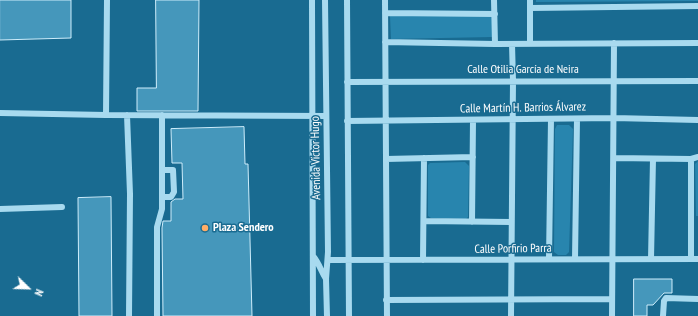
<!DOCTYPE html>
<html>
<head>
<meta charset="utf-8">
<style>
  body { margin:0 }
  #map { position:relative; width:698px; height:316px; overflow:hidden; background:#196b91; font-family:"PT Sans Narrow",sans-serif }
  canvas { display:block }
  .north { position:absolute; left:8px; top:268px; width:40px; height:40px; -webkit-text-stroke:3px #196b91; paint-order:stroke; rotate:113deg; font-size:11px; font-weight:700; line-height:16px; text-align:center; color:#fff }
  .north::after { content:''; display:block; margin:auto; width:14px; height:18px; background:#fff; clip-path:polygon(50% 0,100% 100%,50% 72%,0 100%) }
</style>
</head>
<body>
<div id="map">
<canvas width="698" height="316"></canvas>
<div class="north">N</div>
</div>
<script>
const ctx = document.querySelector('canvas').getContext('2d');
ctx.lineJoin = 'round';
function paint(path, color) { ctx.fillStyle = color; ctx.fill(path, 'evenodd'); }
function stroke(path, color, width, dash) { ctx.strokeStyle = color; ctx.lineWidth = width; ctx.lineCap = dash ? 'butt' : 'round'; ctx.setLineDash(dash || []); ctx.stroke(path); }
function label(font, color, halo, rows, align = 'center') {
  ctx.font = font + ' "PT Sans Narrow",sans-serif'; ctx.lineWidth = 3; ctx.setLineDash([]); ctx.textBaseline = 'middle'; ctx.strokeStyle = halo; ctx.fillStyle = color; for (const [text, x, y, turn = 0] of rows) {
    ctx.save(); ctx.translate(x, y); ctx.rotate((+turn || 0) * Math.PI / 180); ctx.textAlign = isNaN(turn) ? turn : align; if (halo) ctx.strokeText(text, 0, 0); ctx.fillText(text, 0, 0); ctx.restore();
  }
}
const green = new Path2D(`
  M536 0H698V1L536 2Z
  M492 15V37L391 39 390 16Z
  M557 125H569L573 129 569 252 566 255H558L554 252 555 129Z
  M698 161V216H696L695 164Z
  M465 162 469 166 468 217 466 219 431 218 428 216V165L430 163Z`);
const building = new Path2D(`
  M0 0H71V38L0 40Z
  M156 0H199L198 111H137V88H156Z
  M244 127 245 164H248L252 316H163L162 228 163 221H171V202L175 199H183L182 163H172L171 129Z
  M111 197 112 316H79L78 198Z
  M634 279H672V293H664L653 305H647V316H634Z`);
const minor = new Path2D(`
  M107 0 106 115 326 116
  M312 0 313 316
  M325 0 328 252 326 279 327 316
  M347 0 349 316
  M385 0 387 316
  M494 0 495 44
  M530 8 698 6
  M385 13 495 14
  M385 42 495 44 698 43
  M530 43V0
  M347 82 698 81
  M0 113 106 115
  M127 115 130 194 129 316
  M347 121 614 118 698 120
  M614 158 691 159
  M386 159 473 157
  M162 197H171L174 192 173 170H162
  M0 209 62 207
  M424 221 511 222
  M472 222 473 120
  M313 256C319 263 321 271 326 279
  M549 259 551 119
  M575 259 577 119
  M651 259 653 159
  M691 259V159L698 157
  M328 260 698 259
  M423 260 424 158
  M386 300 612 299
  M157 316V227L162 209V115
  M511 316 513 81 512 44
  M612 316 614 43
  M663 316 664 301 666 298 698 299`);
const markers = [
  [205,228,4,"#ffad66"]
];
const streetNames = [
  ["Calle Otilia García de Neira",523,70],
  ["Calle Martín H. Barrios Álvarez",523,108,-1],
  ["Avenida Víctor Hugo",316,158,-91],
  ["Calle Porfirio Parra",513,249,-1]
];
const poiNames = [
  ["Plaza Sendero",213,228]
];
paint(green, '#2885ae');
paint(building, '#4597bb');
stroke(building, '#ceedfb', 1);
stroke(minor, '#a8daef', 6);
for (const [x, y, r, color] of markers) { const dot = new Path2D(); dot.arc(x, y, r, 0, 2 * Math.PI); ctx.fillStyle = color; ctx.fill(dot); stroke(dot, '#196b91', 1.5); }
label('12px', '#fff', '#196b91', streetNames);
label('bold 12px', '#fff', '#196b91', poiNames, 'left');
</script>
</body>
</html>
